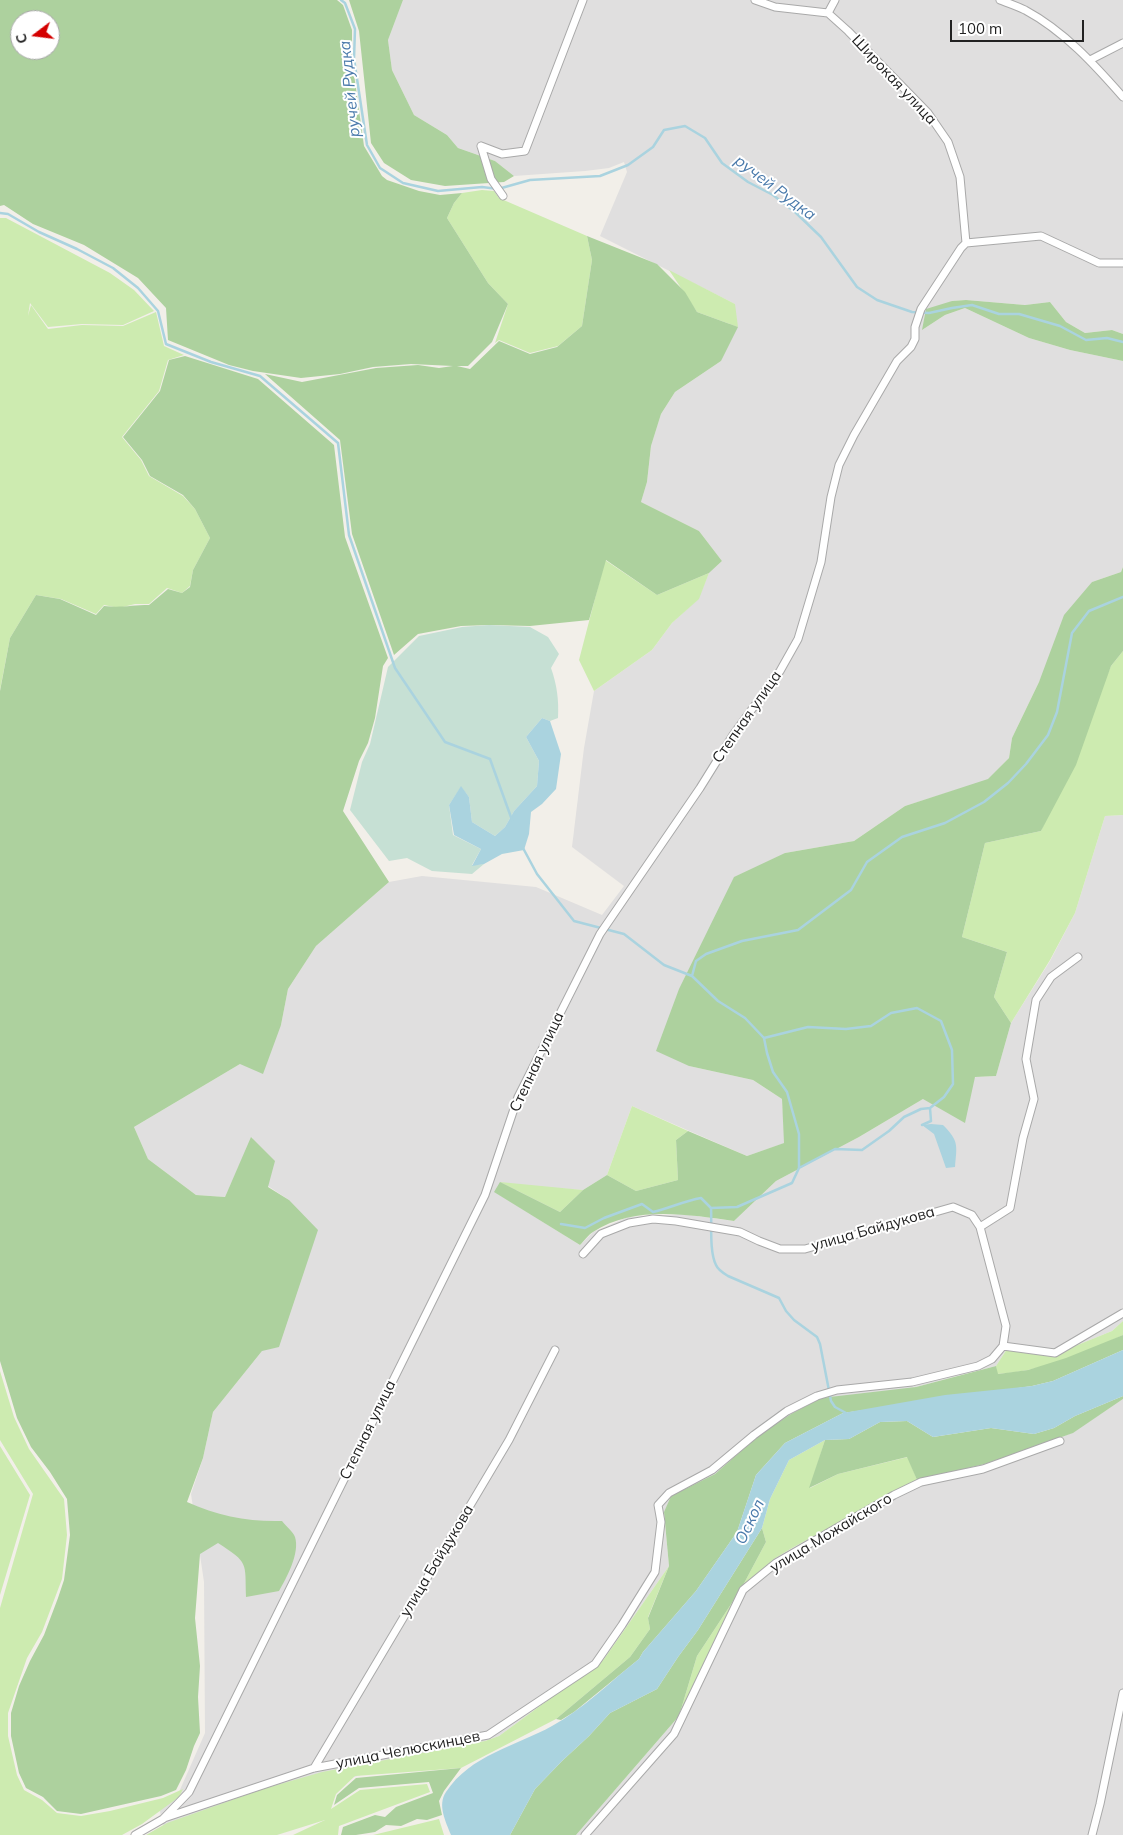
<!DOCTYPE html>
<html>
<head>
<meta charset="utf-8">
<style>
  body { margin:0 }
  #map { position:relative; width:1123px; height:1835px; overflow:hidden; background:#f2efe9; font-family:Mulish,sans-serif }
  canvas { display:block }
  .north { position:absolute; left:10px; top:10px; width:50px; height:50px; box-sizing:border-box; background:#fff; border:1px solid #a7a7a7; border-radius:50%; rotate:255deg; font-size:14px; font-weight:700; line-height:20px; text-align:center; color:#222 }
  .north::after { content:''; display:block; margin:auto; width:18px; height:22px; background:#d40000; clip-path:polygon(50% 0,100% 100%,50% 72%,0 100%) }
  .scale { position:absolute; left:950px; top:20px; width:134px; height:22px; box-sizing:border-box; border:2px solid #222; border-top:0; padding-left:6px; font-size:15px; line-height:18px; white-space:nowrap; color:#222; -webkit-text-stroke:4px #fff; paint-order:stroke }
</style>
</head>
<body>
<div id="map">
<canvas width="1123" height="1835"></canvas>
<div class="north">С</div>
<div class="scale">100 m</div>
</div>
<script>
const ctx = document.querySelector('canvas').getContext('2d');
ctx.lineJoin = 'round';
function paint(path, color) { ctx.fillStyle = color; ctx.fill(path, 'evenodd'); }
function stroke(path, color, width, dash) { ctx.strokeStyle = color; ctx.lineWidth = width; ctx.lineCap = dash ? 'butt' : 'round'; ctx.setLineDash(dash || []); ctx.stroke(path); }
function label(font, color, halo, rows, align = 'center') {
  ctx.font = font + ' Mulish,sans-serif'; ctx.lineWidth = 4; ctx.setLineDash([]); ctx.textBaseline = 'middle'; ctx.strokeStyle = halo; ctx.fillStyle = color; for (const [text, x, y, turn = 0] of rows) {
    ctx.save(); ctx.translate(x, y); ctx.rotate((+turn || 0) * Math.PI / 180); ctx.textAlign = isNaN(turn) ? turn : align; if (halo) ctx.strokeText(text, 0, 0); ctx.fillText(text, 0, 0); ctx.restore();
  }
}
const residential = new Path2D(`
  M403 0H1123V334L1112 330 1085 333 1066 322 1050 302 1025 305 966 300 952 301 922 330 945 315 965 308 1029 338 1070 350 1123 361V567L1121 572 1092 582 1039 682 1012 738 1009 758 988 780 905 806 854 841 785 853 689 1066 753 1080 782 1099 785 1143 747 1156 632 1106 607 1175 583 1190 556 1188 495 1192 580 1245 593 1232 628 1217 682 1214 734 1221 776 1181 859 1137 923 1099 976 1077 996 1076 1011 1023 1050 961 1075 913 1105 816 1123 815V1321L1112 1331 1053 1355 1007 1349 996 1366 916 1387 758 1436 715 1474 671 1496 664 1513 669 1566 604 1659 499 1736 485 1741 164 1829 158 1803 179 1792 205 1733 204 1582 191 1494 203 1458 213 1412 262 1351 289 1200 268 1186 252 1137 225 1197 196 1195 148 1159 134 1127 240 1064 281 1025 288 989 316 946 389 882 422 876 536 887 602 915 624 886 572 847 584 748 594 691 652 650 672 623 698 599 709 573 722 561 699 531 641 502 647 482 651 446 661 414 675 392 721 361 735 304 600 236 627 172 624 162 609 168 585 171 514 176 495 161 458 148 447 135 414 115 392 70 388 40Z
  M1123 1399V1835H576L679 1716 741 1589 774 1559 917 1480 985 1464 1072 1433Z`);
const grass = new Path2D(`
  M482 190 494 191 499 198 587 236 592 260 582 326 558 346 530 353 499 340 495 343 508 304 488 283 447 218 454 203 462 193Z
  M0 218H6L110 273 134 290 154 311 123 325 82 324 48 327 30 303 28 316 31 305 48 329 82 325 123 326 156 312 164 346 184 355 168 360 159 391 122 437 141 460 149 476 183 496 195 509 210 538 193 570 190 586 182 593 167 588 149 604H135L119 608 104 605 96 614 61 599 36 595 10 638 0 690Z
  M669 270 735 304 738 327 697 312Z
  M605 560 657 595 709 573 699 599 672 623 652 650 594 691 579 660Z
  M1123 651V815L1105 816 1075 913 1050 960 1011 1023 994 997 1007 952 962 937 985 843 1041 831 1111 666Z
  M632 1106 688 1131 676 1140 678 1180 636 1191 607 1175Z
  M500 1182 583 1190 560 1212Z
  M1123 1321V1335C1093 1349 1060 1363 1028 1370 1018 1372 1008 1373 997 1374L996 1366 1007 1349 1053 1355 1112 1331Z
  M0 1371 14 1417 29 1449 64 1499 67 1535 62 1579 42 1632 27 1658 8 1713V1736L17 1775 24 1790 42 1800 57 1813 81 1816 110 1811 163 1798 183 1789 179 1797 142 1824 122 1835H0V1608L33 1494 0 1440Z
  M825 1440 810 1488 838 1474 908 1457 917 1480 792 1548 774 1559 741 1589 679 1716 697 1656 741 1589 766 1542 762 1528 770 1499 789 1460Z
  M0 1446 30 1495 0 1595Z
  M669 1566 648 1617 650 1629 630 1657 556 1719 461 1768 355 1776 336 1794 331 1809 360 1790 427 1784 430 1792 339 1826 338 1835H293L325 1820 277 1835H146L167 1823 263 1789 322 1772 485 1741 499 1736 604 1659Z
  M439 1819 444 1835H373Z`);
const forest = new Path2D(`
  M0 0H337L343 5 352 30V60L364 146 382 176 387 180 419 191 440 195 462 193 454 203 447 218 488 283 508 304 492 342 468 366H457L470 369 499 341 530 354 557 347 582 326 592 260 587 236 657 264 685 292 697 312 738 327 721 361 675 392 661 414 651 446 647 482 641 502 699 531 722 561 709 573 657 595 606 560 589 620 530 626 489 625 461 626 418 634 394 655 352 534 340 440 265 374 302 382 376 368 418 365 439 368 453 366 411 364 373 367 340 374 301 378 253 371 229 365 168 340 166 308 138 278 84 245 33 224 4 205 0 206ZM20 20H50V50H20Z
  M349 0H403L388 40 392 70 414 115 447 135 458 148 495 161 514 176 504 182 445 186 411 180 384 163 371 143 359 31Z
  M966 300 1025 305 1050 302 1066 322 1085 333 1112 330 1123 334V361L1070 350 1029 338 965 308 945 315 922 330 926 309 952 301Z
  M185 356 258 379 334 445 345 537 388 658 383 666 375 718 368 743 359 761 343 811 389 882 316 946 288 989 281 1025 263 1074 240 1064 134 1127 148 1159 196 1195 225 1197 251 1137 275 1161 268 1187 289 1200 318 1230 279 1347 262 1351 213 1412 203 1458 187 1502C218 1516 249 1522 282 1521 286 1526 293 1532 295 1537 300 1553 287 1577 279 1591L246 1597C245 1562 249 1563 218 1543L200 1554 195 1618 200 1666 198 1697 200 1733 194 1746 186 1770 176 1790 161 1796 81 1814 57 1811 43 1797 26 1788 19 1773 11 1736V1713L19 1686 30 1661 44 1635 58 1598 64 1580 70 1535 67 1499 50 1472 31 1447 17 1418 0 1361V691L10 638 36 595 60 599 96 615 104 606C121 608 132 605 149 605L168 589 182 593 190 587 193 570 210 538 195 509 183 495 150 476 142 460 123 437 160 391 169 360Z
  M1123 567V651L1111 666 1076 765 1041 831 985 843 962 937 1007 952 994 997 1011 1023 996 1076 975 1077 965 1123 923 1099 859 1137 776 1181 734 1221C689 1215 635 1205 593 1232 588 1235 584 1241 580 1245L494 1192 500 1182 560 1212 583 1190 607 1175 636 1191 678 1180 676 1140 688 1131 747 1156 784 1143 782 1099 753 1080 689 1066 656 1051 679 989 734 877 785 853 854 841 905 806 988 779 1009 758 1012 738 1039 682 1064 615 1092 582 1121 572Z
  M1123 1335V1350L1053 1381 1032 1386 843 1413 785 1443 756 1475 737 1532 696 1591 643 1652 639 1659 574 1712 561 1720 556 1719 630 1657 650 1629 648 1618 669 1566 664 1512 671 1496 715 1474 758 1436 791 1414 821 1398 916 1387 996 1366 998 1374 1028 1370 1066 1358Z
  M1123 1396V1399L1073 1433 985 1464 917 1480 907 1457 838 1474 809 1488 825 1440 849 1439 880 1422 907 1421 933 1437 991 1428 1034 1434 1054 1428 1075 1416Z
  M762 1528 766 1542 741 1589 697 1656 679 1716 576 1835H510L535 1789 562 1761 589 1736 610 1713 657 1689 678 1657 698 1630Z
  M461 1768 444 1791 439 1801 442 1815 427 1820 417 1819 401 1826 386 1825 375 1832 356 1835H341L343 1827 375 1815 385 1817 396 1807 433 1793 429 1782 359 1788 334 1805 337 1795 356 1778Z`);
const wetland = new Path2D(`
  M489 625 530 627 548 637 559 654 551 668C557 685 559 700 558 718L550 721 542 718 526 737 539 761 537 786 514 811 505 827 495 836 472 822 469 797 461 787 449 805 453 835 481 849 472 865 484 864 472 874 432 871 407 858 389 861 350 810 362 762 370 744 388 667 419 636 462 627Z`);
const water = new Path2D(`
  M542 718 550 721 561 754 556 789 542 804 531 812 529 834 524 850 502 854 484 864 472 866 481 849 454 835 449 805 461 786 469 797 472 822 495 836 505 827 514 811 537 786 539 761 526 737Z
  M931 1124 943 1125C959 1141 957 1145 955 1167L946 1168 934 1134 922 1125Z
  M1123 1350V1396L1075 1416 1054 1428 1034 1434 991 1428 933 1437 907 1421 880 1422 849 1439 825 1440 789 1460 770 1499 762 1528 698 1630 678 1657 657 1689 610 1713 589 1736 562 1761 535 1789 510 1835H451C446 1822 437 1805 446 1792 470 1755 516 1746 552 1726 583 1709 611 1681 639 1659L643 1652 696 1591 737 1532 756 1475 785 1443 843 1413 945 1395 1032 1386 1053 1381Z`);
const stream = new Path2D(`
  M341 0 345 3 355 29 354 59 367 145 380 168 403 183 438 191 482 187 498 189 530 180 600 176 628 165 653 147 664 130 685 126 705 138 722 163 748 182 773 195 795 212 821 237 857 287 877 300 912 312 929 313 952 308 972 305 999 314H1019L1060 326 1086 340 1107 338 1123 342
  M0 213 8 214 39 232 77 249 113 268 138 288 158 311 166 344 211 362 260 376 338 443 349 535 395 668 445 742 490 759 512 820
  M523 848 537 874 574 921 624 934 664 965 692 976 718 1001 745 1018 764 1038 767 1053 773 1072 787 1092 799 1134V1168L792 1183 737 1207 711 1208
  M692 976 696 961 706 954 742 941 798 930 851 890 867 862 902 837 945 823 984 802 1008 783 1026 764 1048 735 1057 712 1072 633 1089 611 1123 597
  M764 1038 808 1027 846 1029 871 1026 891 1013 917 1008 941 1021 952 1050 953 1084 944 1097 930 1108
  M799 1168 835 1149 862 1150 889 1131 904 1117 921 1109 930 1108 931 1121 922 1125
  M561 1224 585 1228 604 1218 642 1204 653 1212C670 1208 684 1201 701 1198L711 1208C712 1223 709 1251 716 1265 718 1270 723 1273 728 1276L779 1298 786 1311 794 1320 817 1337 820 1344 831 1401 835 1407 846 1413`);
const minor = new Path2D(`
  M755 0 775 7 828 13 848 31 928 113 948 142 960 177 966 243 1041 236 1099 263H1123
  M1000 0C1008 3 1017 6 1025 10 1064 31 1094 64 1123 97
  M828 13 835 0
  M1090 60 1123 43
  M481 146 502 154 525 151 583 0
  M481 146 491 179 503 196
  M980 1227 1010 1208 1023 1138 1034 1099 1026 1059 1036 1000 1051 977 1078 957
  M1003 1346 1055 1353 1123 1313
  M314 1768 509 1440 555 1350
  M164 1818 314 1768 488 1735 595 1664 622 1625 655 1572 661 1522 658 1505 669 1493 712 1470 754 1435 787 1411 817 1396 837 1390 912 1382 978 1366 992 1359 1003 1346 1006 1326 980 1227 972 1215 953 1207 805 1249H780L759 1241 740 1232 676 1221 653 1219 629 1223 601 1234 583 1254
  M135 1835 163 1819 189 1792 485 1195 518 1097 600 934 700 788 733 735 780 671 798 639 821 562 831 497 839 465 854 435 897 361 911 347 915 339V327L921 309 961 248 966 243
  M585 1835 674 1734 743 1590 776 1563 894 1495 921 1482 983 1469 1060 1441
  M1092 1835 1100 1804 1123 1693`);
const streetNames = [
  ["Широкая улица",894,80,47],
  ["Степная улица",747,717,-55],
  ["Степная улица",537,1062,-65],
  ["улица Байдукова",873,1229,-16],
  ["Степная улица",368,1430,-64],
  ["улица Можайского",831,1533,-31],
  ["улица Байдукова",437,1561,-59],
  ["улица Челюскинцев",408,1750,-11]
];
const waterNames = [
  ["ручей Рудка",350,89,-96],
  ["ручей Рудка",775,188,37],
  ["Оскол",750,1522,-65]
];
paint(residential, '#e0dfdf');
paint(grass, '#cdebb0');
paint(forest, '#add19e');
paint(wetland, '#c6e0d4');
paint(water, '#aad3df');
stroke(stream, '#aad3df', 2.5);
stroke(minor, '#a9a9a9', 9);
stroke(minor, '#fff', 7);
label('15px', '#222', '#fff', streetNames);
label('italic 16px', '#4a7aab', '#fff', waterNames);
</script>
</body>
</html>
